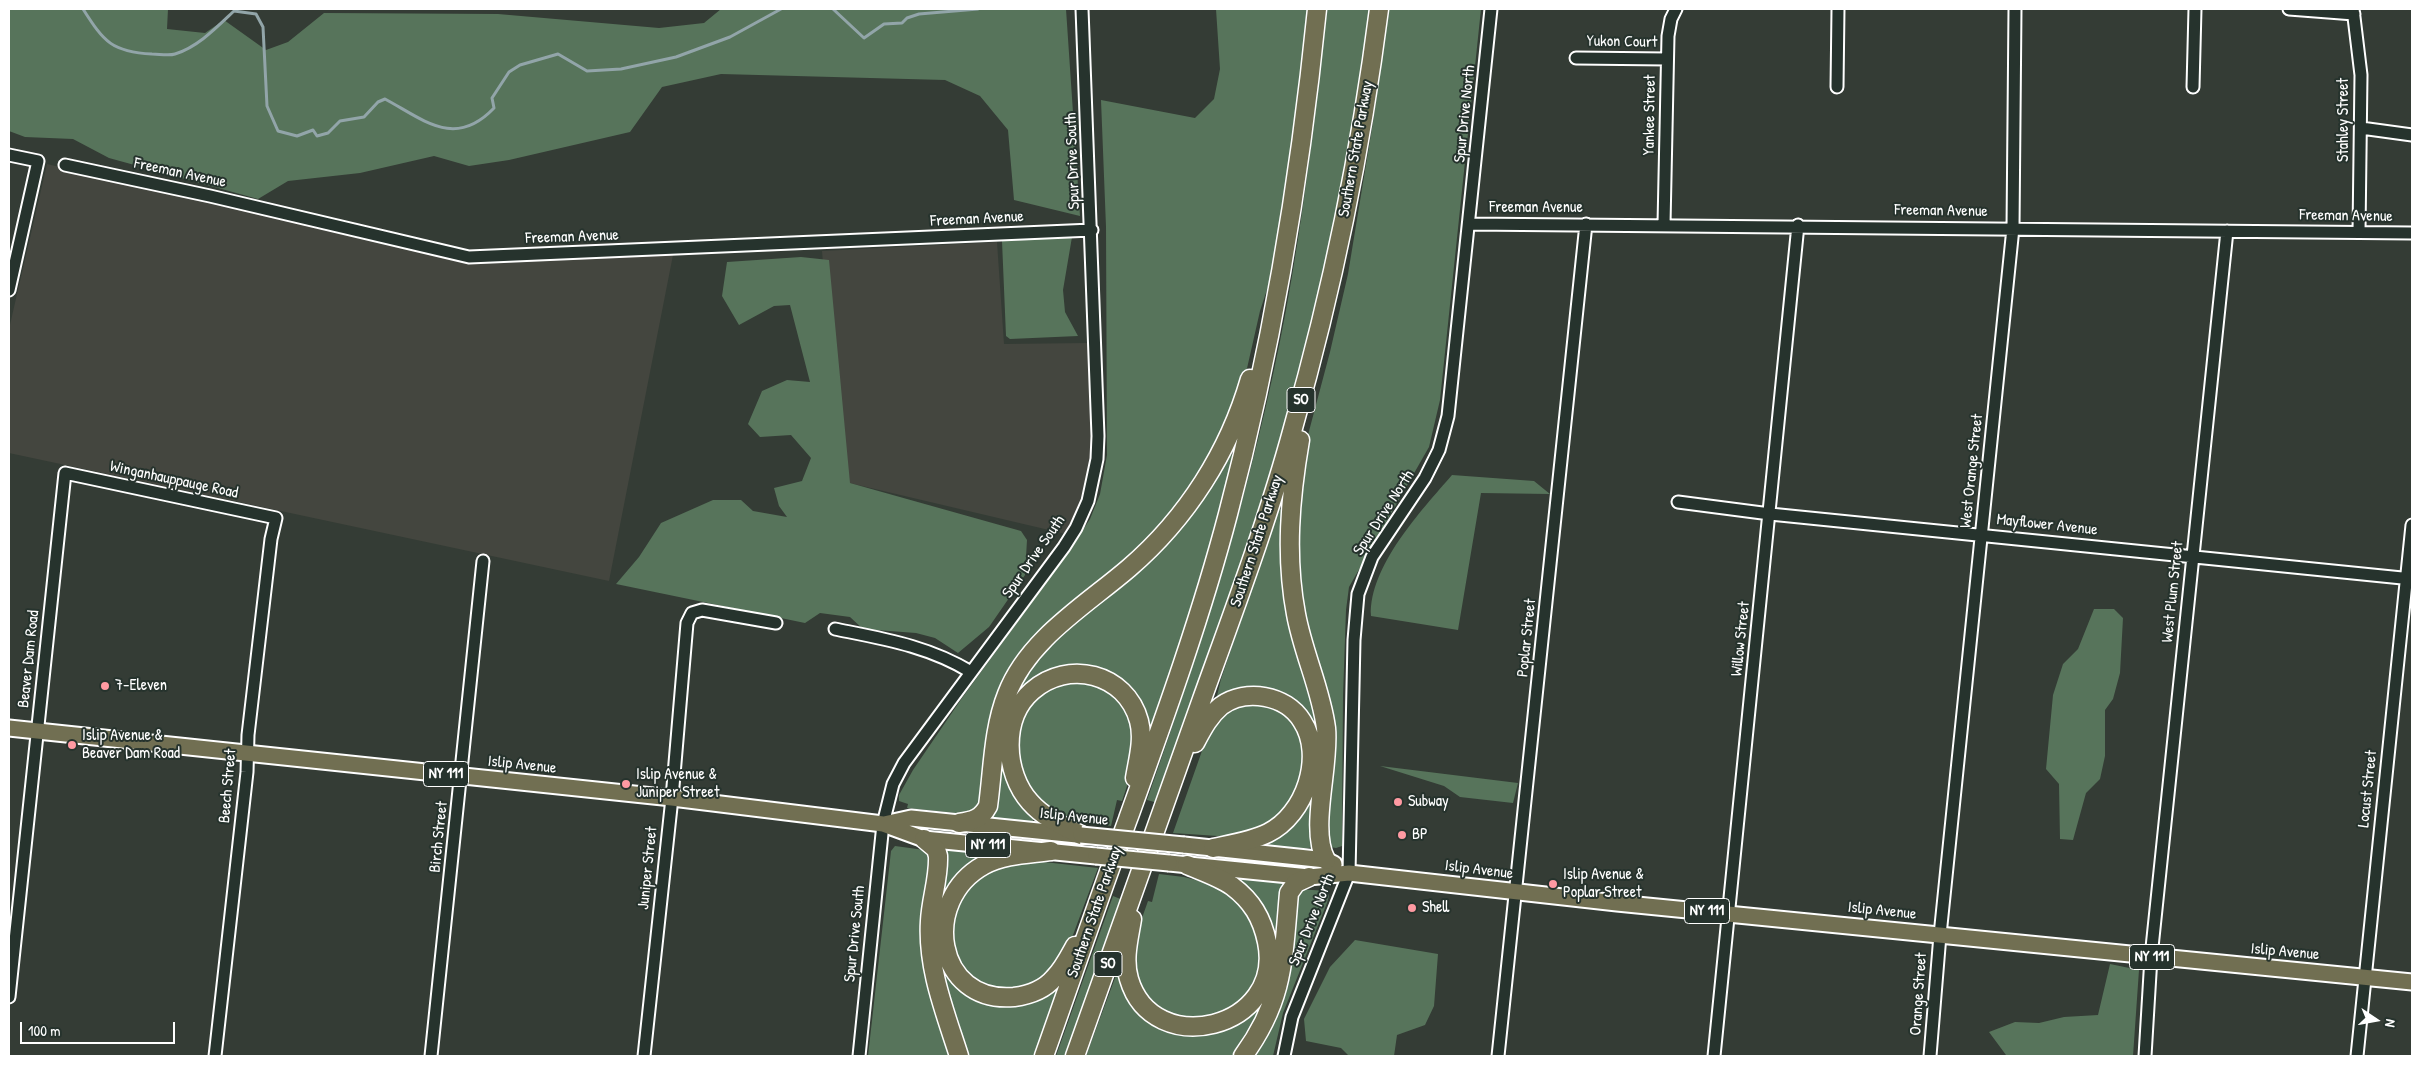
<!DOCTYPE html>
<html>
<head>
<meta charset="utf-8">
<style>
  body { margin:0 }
  #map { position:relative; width:2421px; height:1065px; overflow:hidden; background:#343c35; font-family:"Patrick Hand",sans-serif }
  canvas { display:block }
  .frame { position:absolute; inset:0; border:10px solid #fff; pointer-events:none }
  .north { position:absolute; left:2351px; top:995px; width:50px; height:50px; -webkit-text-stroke:4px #26332d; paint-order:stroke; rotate:102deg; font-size:14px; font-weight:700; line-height:20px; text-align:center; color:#fff }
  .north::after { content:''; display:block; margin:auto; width:18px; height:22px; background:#fff; clip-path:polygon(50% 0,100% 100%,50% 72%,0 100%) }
  .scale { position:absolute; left:20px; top:1022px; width:155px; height:22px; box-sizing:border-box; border:2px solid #fff; border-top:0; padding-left:6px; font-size:15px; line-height:18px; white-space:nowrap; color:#fff; -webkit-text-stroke:4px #26332d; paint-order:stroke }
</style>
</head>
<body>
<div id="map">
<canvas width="2421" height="1065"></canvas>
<div class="frame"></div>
<div class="north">N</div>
<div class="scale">100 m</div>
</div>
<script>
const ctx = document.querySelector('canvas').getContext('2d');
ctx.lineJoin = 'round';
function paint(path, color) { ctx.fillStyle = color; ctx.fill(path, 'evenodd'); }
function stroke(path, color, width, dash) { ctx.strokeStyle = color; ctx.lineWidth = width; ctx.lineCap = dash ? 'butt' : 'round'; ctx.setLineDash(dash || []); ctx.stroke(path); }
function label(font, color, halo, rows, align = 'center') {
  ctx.font = font + ' "Patrick Hand",sans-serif'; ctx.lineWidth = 4; ctx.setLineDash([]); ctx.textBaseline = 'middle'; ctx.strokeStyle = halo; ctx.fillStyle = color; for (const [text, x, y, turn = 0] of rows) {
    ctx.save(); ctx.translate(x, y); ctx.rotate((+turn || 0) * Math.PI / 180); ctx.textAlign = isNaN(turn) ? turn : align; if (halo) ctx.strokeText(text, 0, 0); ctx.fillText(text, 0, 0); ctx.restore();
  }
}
const built = new Path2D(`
  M47 164 468 263 673 255 609 581 9 453V329Z
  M997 242 1004 344 1088 343 1091 458 1080 501 1066 534 841 481 822 251Z`);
const green = new Path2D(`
  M9 9H168L167 29 205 33 224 20 266 50 288 42 324 13 498 14 659 28 704 23 721 9H1066L1080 216 1014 200 1008 130 980 96 945 80 721 74 662 87 630 132 509 160 469 166 434 156 360 173 288 181 258 199 109 158 73 139 25 137 9 131Z
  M1216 9H1308L1297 125 1275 265 1260 311 1243 386 1193 490 1150 542 1019 663 984 807 974 815 907 808 908 804 899 801V795L913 770 962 698 1070 550 1090 519 1100 494 1107 455 1106 227 1101 100 1195 118 1214 99 1220 69Z
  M1327 9H1370C1356 100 1344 192 1322 282 1280 459 1219 631 1158 803L1147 800C1207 629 1262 456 1292 276 1307 188 1317 98 1327 9Z
  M1389 9H1481L1440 400 1429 447 1349 587 1346 610 1343 696 1342 839V846L1336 848 1325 846 1330 800 1307 633 1295 571 1304 450 1330 352 1348 274 1373 122Z
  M1072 237 1063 290 1065 312 1078 336 1010 339 1006 336 1002 241Z
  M801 257 829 260 850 483 1021 531 1027 540 1025 575 989 627 958 653 935 638 916 633 863 629 850 617 820 613 805 623 616 584 639 557 661 523 713 500H741L753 511 787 517 779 506 774 488 802 481 811 458 791 435 760 437 748 424 762 391 787 380 810 382 790 305 774 306 739 325 722 296 727 262Z
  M1227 453 1233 455C1215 548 1183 638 1153 728L1148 726 1142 707 1127 683 1104 669 1077 665 1046 674 1006 742 1038 816 1033 820V826L991 822 1002 734 1021 679 1045 647 1076 617Z
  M1452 475 1534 481 1550 494 1481 493 1458 630 1371 616C1369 566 1421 511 1452 475Z
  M1279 509 1286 511 1319 713 1314 847 1303 849V853L1232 847 1302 809 1307 715C1302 709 1296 702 1290 697 1268 683 1243 689 1221 699L1217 696 1221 679Z
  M2094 609H2114L2123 618 2120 673 2113 699 2105 710V756L2100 779 2086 793 2073 840 2060 839 2059 784 2046 769 2053 695 2063 664 2078 649Z
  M1093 678 1133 711 1135 762 1122 801 1117 800 1111 826 1077 821 1063 816 1050 809 1027 789 1014 751 1023 712 1041 689Z
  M1262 699 1299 722 1309 749 1305 781 1272 825 1233 837 1173 833 1209 731 1223 711Z
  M1380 766 1518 783 1513 803 1460 797 1444 786Z
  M895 846 932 851 928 903 956 1056H868L891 851Z
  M950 848 997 849 976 863 941 947 978 993 1053 986 1058 990 1036 1056H965L935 949 944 851Z
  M1026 860 1098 868 1064 959 1052 974 1032 985 1009 989 984 985 966 970 954 952 949 930 954 904 983 871Z
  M1159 874 1184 877 1230 889 1259 928 1264 956 1258 982 1242 1005 1195 1021 1172 1016 1153 1004 1141 988 1132 960 1136 935 1148 901 1152 902Z
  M1243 875 1286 882 1289 885 1271 1000 1238 1056H1086L1121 962 1152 1018 1221 1028 1275 967 1239 884Z
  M1298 889 1327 891 1329 896 1327 903 1283 1013 1273 1056H1250Z
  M1113 896 1123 900 1067 1056H1056Z
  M1355 940 1438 954 1434 1006 1425 1025 1397 1035 1394 1056H1349L1341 1048 1306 1041 1304 1019 1330 967Z
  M2110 964 2139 970 2133 1056 2006 1055 1989 1032 2015 1022 2039 1023 2064 1017 2098 1015Z`);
const stream = new Path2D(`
  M83 9C104 42 112 52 152 54 159 54 169 56 175 54 198 47 217 27 234 11L256 14 263 27 267 106 278 131 297 136 313 130 317 136 328 133 340 121 364 117 378 102 385 99C424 120 455 149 494 108L492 98 509 72 520 65 558 54 587 71 621 69 676 57 730 37 781 9
  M833 9 864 38 884 24 902 23 907 18 919 14 978 9`);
const minor = new Path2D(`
  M2289 9 2354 14
  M2353 9 2361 75 2359 232
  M1576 58 1667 59
  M1837 87 1838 9
  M2193 87 2195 9
  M2361 128 2412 135
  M9 155 38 161 9 290
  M65 165 210 196 469 257 1092 230
  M1470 224 2412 233
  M1664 224 1668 36 1671 19 1676 9
  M1678 502 1770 514 2412 579
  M835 629C884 639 928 646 971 672
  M9 997 65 473 276 518 271 539 248 735 247 772 215 1056
  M431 1056 483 561
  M644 1056 672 798 687 623 692 613 702 610 776 623
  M859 1056 883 824 893 784 904 763 1064 547 1076 528 1088 501 1097 459 1098 436 1082 9
  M1284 1056 1292 1017 1349 873 1354 640 1358 594 1372 557 1425 478 1439 450 1448 416 1491 9
  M1498 1056 1586 224
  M1714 1056 1798 225
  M1930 1056 1940 935 2013 228 2015 9
  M2145 1056 2151 957 2227 231
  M2357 1056 2412 525`);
const major = new Path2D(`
  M9 728 672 798 883 824 924 839 1096 856
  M884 824 911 818 1077 835
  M1184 845 1326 860 1334 864
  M1169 863 1309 877 1349 873 1617 903 2412 982`);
const highway = new Path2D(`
  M1300 440C1290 498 1285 556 1296 614 1303 653 1321 689 1326 728 1330 766 1309 829 1326 860
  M1195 743C1202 730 1209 716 1221 706 1246 688 1286 695 1302 721 1325 756 1305 815 1268 833 1252 841 1232 844 1213 848
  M959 823C973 821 981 819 988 806 993 770 993 729 1007 694 1028 639 1086 605 1129 568 1187 518 1229 452 1250 379
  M1081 835C1063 826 1044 818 1030 802 1004 773 1001 718 1032 691 1068 659 1126 673 1139 721 1144 739 1138 760 1135 778
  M924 839 936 849 938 856C939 878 931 899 930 921 927 968 945 1012 959 1056
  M1051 851C1029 854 1004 854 984 865 920 900 935 1004 1014 997 1029 995 1044 990 1054 978 1063 969 1069 957 1075 946
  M1132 919C1129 938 1123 959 1129 979 1153 1061 1285 1029 1267 942 1262 918 1252 901 1232 886 1219 877 1201 871 1187 865
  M1044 1056C1072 977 1099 898 1128 819 1164 719 1201 617 1228 514 1272 348 1300 179 1317 9
  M1075 1056C1117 937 1160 818 1202 699 1234 610 1268 520 1293 428 1332 291 1361 150 1379 9
  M1243 1056C1284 1000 1283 960 1289 893L1296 883 1309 877`);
const majorBridge = new Path2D(`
  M1081 835 1184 845
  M1096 856 1169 863`);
const markers = [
  [105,686,5,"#ff9aa2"],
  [72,745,5,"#ff9aa2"],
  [626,784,5,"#ff9aa2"],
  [1398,802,5,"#ff9aa2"],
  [1402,835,5,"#ff9aa2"],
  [1553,884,5,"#ff9aa2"],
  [1412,908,5,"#ff9aa2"]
];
const shields = [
  [1301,400,28],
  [446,774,45],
  [988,845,45],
  [1707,911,45],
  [2152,957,45],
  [1108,964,28]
];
const shieldNames = [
  ["SO",1301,400],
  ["NY 111",446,774],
  ["NY 111",988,845],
  ["NY 111",1707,911],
  ["NY 111",2152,957],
  ["SO",1108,964]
];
const streetNames = [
  ["Yukon Court",1622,42,1],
  ["Spur Drive North",1465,114,-84],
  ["Yankee Street",1650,115,-89],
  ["Stahley Street",2344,120,-90],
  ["Southern State Parkway",1356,149,-80],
  ["Spur Drive South",1073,161,-92],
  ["Freeman Avenue",180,173,12],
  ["Freeman Avenue",1536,208],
  ["Freeman Avenue",1941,211,1],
  ["Freeman Avenue",2346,216,1],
  ["Freeman Avenue",977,219,-3],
  ["Freeman Avenue",572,237,-2],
  ["West Orange Street",1972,471,-84],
  ["Winganhauppauge Road",174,480,12],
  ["Spur Drive North",1384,513,-57],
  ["Mayflower Avenue",2047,525,6],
  ["Southern State Parkway",1257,541,-72],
  ["Spur Drive South",1034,557,-55],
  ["West Plum Street",2173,592,-84],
  ["Poplar Street",1527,638,-84],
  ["Willow Street",1741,639,-84],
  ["Beaver Dam Road",29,659,-84],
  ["Islip Avenue",522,765,6],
  ["Beech Street",228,786,-85],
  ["Locust Street",2368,789,-84],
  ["Islip Avenue",1074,817,6],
  ["Birch Street",439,837,-84],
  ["Juniper Street",648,868,-84],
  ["Islip Avenue",1479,870,7],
  ["Islip Avenue",1882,911,6],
  ["Southern State Parkway",1095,912,-71],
  ["Spur Drive North",1312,920,-68],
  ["Spur Drive South",855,934,-84],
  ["Islip Avenue",2285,952,5],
  ["Orange Street",1919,994,-86]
];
const poiNames = [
  ["7-Eleven",115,686],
  ["Islip Avenue &",82,736],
  ["Beaver Dam Road",82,754],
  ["Islip Avenue &",636,775],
  ["Juniper Street",636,793],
  ["Subway",1408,802],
  ["BP",1412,835],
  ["Islip Avenue &",1563,875],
  ["Poplar Street",1563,893],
  ["Shell",1422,908]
];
paint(built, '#44463f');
paint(green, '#57745b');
stroke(stream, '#92a5a9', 3);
stroke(minor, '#fff', 15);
stroke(major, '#fff', 19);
stroke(highway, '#fff', 21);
stroke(minor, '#26332d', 11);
stroke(major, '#716f52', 15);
stroke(highway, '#716f52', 18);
stroke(majorBridge, '#fff', 19, []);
stroke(majorBridge, '#716f52', 15);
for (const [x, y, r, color] of markers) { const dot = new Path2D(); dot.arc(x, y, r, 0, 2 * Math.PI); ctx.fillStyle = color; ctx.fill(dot); stroke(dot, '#26332d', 2); }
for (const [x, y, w] of shields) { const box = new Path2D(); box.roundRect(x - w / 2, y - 12.5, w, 25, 4); ctx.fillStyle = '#26332d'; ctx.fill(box); stroke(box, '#fff', 1); }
label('bold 15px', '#fff', null, shieldNames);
label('16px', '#fff', '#26332d', streetNames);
label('16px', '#fff', '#26332d', poiNames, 'left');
</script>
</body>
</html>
